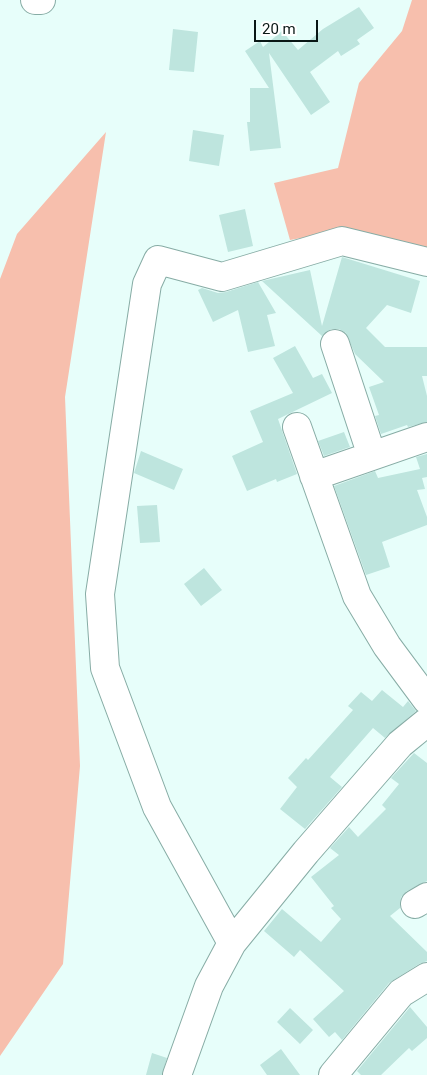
<!DOCTYPE html>
<html>
<head>
<meta charset="utf-8">
<style>
  body { margin:0 }
  #map { position:relative; width:427px; height:1075px; overflow:hidden; background:#e7fefa; font-family:Roboto,sans-serif }
  canvas { display:block }
  .scale { position:absolute; left:254px; top:20px; width:64px; height:22px; box-sizing:border-box; border:2px solid #091715; border-top:0; padding-left:6px; font-size:15px; line-height:18px; white-space:nowrap; color:#091715; -webkit-text-stroke:4px #fff; paint-order:stroke }
</style>
</head>
<body>
<div id="map">
<canvas width="427" height="1075"></canvas>
<div class="scale">20 m</div>
</div>
<script>
const ctx = document.querySelector('canvas').getContext('2d');
ctx.lineJoin = 'round';
function paint(path, color) { ctx.fillStyle = color; ctx.fill(path, 'evenodd'); }
function stroke(path, color, width, dash) { ctx.strokeStyle = color; ctx.lineWidth = width; ctx.lineCap = dash ? 'butt' : 'round'; ctx.setLineDash(dash || []); ctx.stroke(path); }
const green = new Path2D(`
  M412 0H427V259L334 232 290 240 274 183 338 168 359 83 402 31Z
  M106 132 65 397 80 766 63 964 0 1056V279L17 234Z`);
const building = new Path2D(`
  M359 7 374 28 357 40 360 44 341 56 338 51 310 72 330 102 311 115 269 53 281 148 250 151 247 122H250V88H269L245 51 260 41 263 47 282 31 298 50 323 29Z
  M173 29 198 32 194 72 169 70Z
  M193 130 224 135 219 166 189 161Z
  M245 209 253 246 228 252 219 215Z
  M342 257 420 281 411 313 387 305 366 328 385 347H427V376H422L427 396V422L408 427 407 425 381 434 375 416 379 415 369 387 384 382 355 354 346 333 339 329H331L322 336 262 281 310 270 322 326Z
  M258 282 276 313 267 315 275 346 248 352 238 310 213 322 198 290 202 288 218 293 226 292Z
  M295 346 313 378 322 374 332 393 278 419 297 474 277 482 276 479 247 491 232 456 263 442 250 411 293 393 273 358Z
  M344 432 350 447 324 456 318 441Z
  M141 451 183 469 174 490 134 473Z
  M427 454V477L422 478 425 489 417 490 427 517V525L382 542 390 567 366 575 334 486 375 471 378 478 420 469 416 457Z
  M157 505 160 542 140 543 137 506Z
  M204 568 222 590 201 606 184 584Z
  M382 690 403 707 408 701 416 711 385 738 373 728 330 777 342 787 305 829 280 809 297 787 288 778 306 758 308 760 353 710 348 706 361 692 372 701Z
  M414 753 427 763V881L407 891 401 897 400 908 390 916 427 952V961L419 964 389 983 342 1040 335 1032 329 1037 313 1019 344 991 300 950 294 957 264 931 282 909 321 942 341 919 331 908 334 906 311 877 339 855 330 848 349 827 358 837 386 809 382 805 399 784 391 778Z
  M410 1007 427 1027V1038L412 1051 409 1048 381 1075H361L357 1071Z
  M290 1008 313 1030 300 1044 277 1022Z
  M281 1049 300 1075H267L260 1065Z
  M152 1053 167 1058 162 1075H146Z`);
const minor = new Path2D(`
  M35 0H41
  M335 344 372 456
  M297 427 357 596 387 646 427 700
  M314 476 427 437
  M415 904 427 897
  M232 943 157 807 105 668 100 594 147 284 158 260 222 277 342 241 427 262
  M177 1075 209 986 232 943 306 852 400 744 427 722
  M333 1075 401 993 427 977`);
paint(green, '#f7bfad');
paint(building, '#bee5de');
stroke(minor, '#87aca5', 30);
stroke(minor, '#fff', 28);
</script>
</body>
</html>
